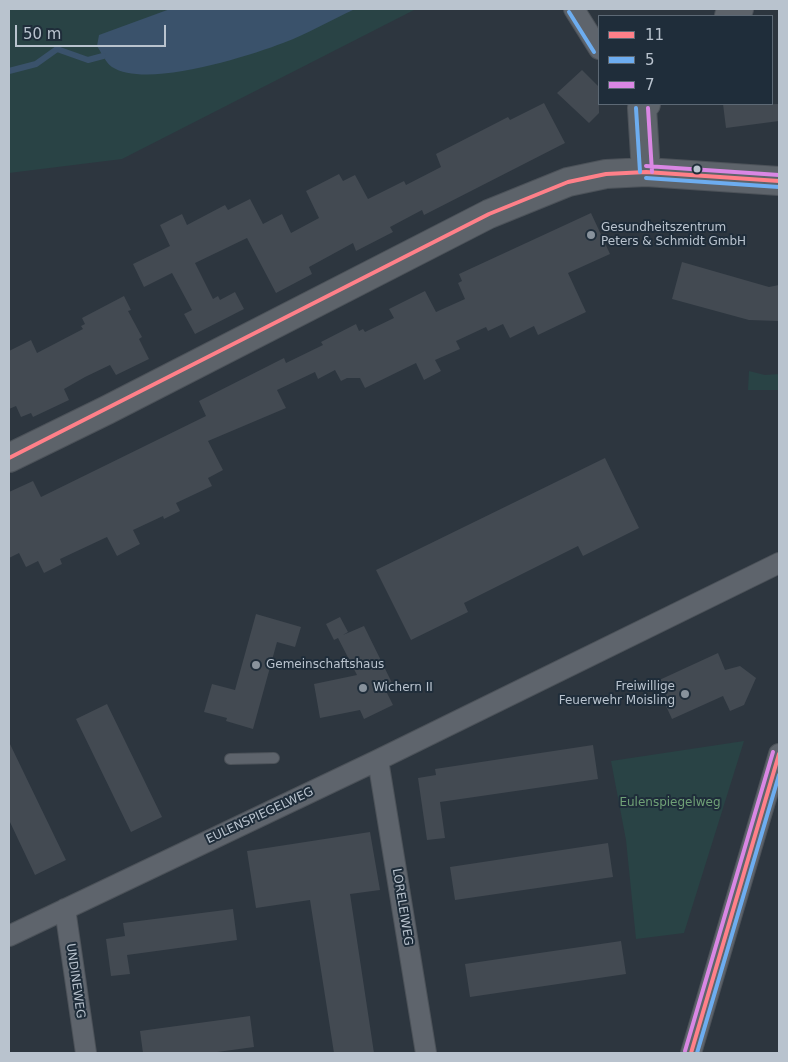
<!DOCTYPE html>
<html>
<head>
<meta charset="utf-8">
<style>
  body { margin:0 }
  #map { position:relative; width:788px; height:1062px; overflow:hidden; background:#2d363f; font-family:"DejaVu Sans",sans-serif }
  canvas { display:block }
  .frame { position:absolute; inset:0; border:10px solid #b9c3ce; pointer-events:none }
  .legend { position:absolute; left:598px; top:15px; width:175px; height:90px; box-sizing:border-box; background:#1f2d3a; border:1px solid #5d6975; margin:0; padding:6px 9px; list-style:none; font-size:15px; color:#b9c3ce }
  .legend li { display:flex; align-items:center; gap:10px; height:25px }
  .legend b { width:25px; border:1px solid #5d6975 }
  .scale { position:absolute; left:15px; top:25px; width:151px; height:22px; box-sizing:border-box; border:2px solid #b9c3ce; border-top:0; padding-left:6px; font-size:15px; line-height:18px; white-space:nowrap; color:#b9c3ce; -webkit-text-stroke:4px #1f2d3a; paint-order:stroke }
</style>
</head>
<body>
<div id="map">
<canvas width="788" height="1062"></canvas>
<div class="frame"></div>
<ul class="legend">
<li><b style="height:6px;background:#ff8089"></b>11</li>
<li><b style="height:6px;background:#6dadf0"></b>5</li>
<li><b style="height:6px;background:#da87e4"></b>7</li>
</ul>
<div class="scale">50 m</div>
</div>
<script>
const ctx = document.querySelector('canvas').getContext('2d');
ctx.lineJoin = 'round';
function paint(path, color) { ctx.fillStyle = color; ctx.fill(path, 'evenodd'); }
function stroke(path, color, width, dash) { ctx.strokeStyle = color; ctx.lineWidth = width; ctx.lineCap = dash ? 'butt' : 'round'; ctx.setLineDash(dash || []); ctx.stroke(path); }
function label(font, color, halo, rows, align = 'center') {
  ctx.font = font + ' "DejaVu Sans",sans-serif'; ctx.lineWidth = 4; ctx.setLineDash([]); ctx.textBaseline = 'middle'; ctx.strokeStyle = halo; ctx.fillStyle = color; for (const [text, x, y, turn = 0] of rows) {
    ctx.save(); ctx.translate(x, y); ctx.rotate((+turn || 0) * Math.PI / 180); ctx.textAlign = isNaN(turn) ? turn : align; if (halo) ctx.strokeText(text, 0, 0); ctx.fillText(text, 0, 0); ctx.restore();
  }
}
const green = new Path2D(`
  M9 9H416L122 159 9 173Z
  M749 371 765 375 779 374V390H748Z
  M744 741 684 933 636 939 626 840 611 761Z`);
const water = new Path2D(`
  M170 9H355C331 20 307 34 283 43 246 57 146 89 112 67 106 63 101 52 97 46L99 35Z`);
const stream = new Path2D(`
  M9 71 36 64 57 49 88 60 103 56`);
const building = new Path2D(`
  M582 70 599 87V113L589 123 557 93Z
  M544 103 565 143 424 215 422 210 390 227 393 232 356 251 353 243 309 267 312 274 276 293 247 238 195 263 213 299 218 296 220 300 235 292 244 309 195 334 184 314 192 310 172 273 144 287 133 264 170 246 160 225 182 214 187 225 225 205 228 210 250 199 263 224 282 214 291 233 319 218 306 191 339 174 343 181 355 175 368 199 404 181 406 185 441 167 436 154 508 117 510 120Z
  M723 104H779V121L726 128Z
  M591 213 610 254 568 273 586 312 538 335 534 326 510 338 503 324 488 331 486 327 456 341 460 349 435 360 441 371 424 380 416 363 365 388 360 378H347L341 381 335 370 318 379 315 372 277 390 286 408 208 441 223 470 208 478 212 486 176 503 180 511 164 519 163 516 133 530 140 544 117 556 107 537 60 559 62 564 44 573 38 561 26 567 19 553 9 558V492L33 481 41 497 206 416 199 401 284 358 286 363 323 345 321 342 356 324 359 331 363 329 365 332 394 318 389 309 425 291 436 312 465 299 458 283 462 281 459 274Z
  M682 262 769 287 779 285V321L749 320 672 299Z
  M124 296 131 310 128 311 142 337 139 339 149 359 116 375 110 365 85 377 64 389 69 400 33 417 31 413 21 417 16 406 9 409V351L31 340 37 353 83 329 81 326 85 324 82 318Z
  M605 458 639 528 583 556 578 546 464 603 468 612 411 640 376 570Z
  M256 614 301 627 295 647 277 642 253 729 226 721 227 718 204 712 212 684 235 690Z
  M340 617 348 632 343 635 364 626 393 685 385 689 393 705 364 719 360 710 320 718 314 684 357 675 338 638 334 640 326 624Z
  M718 653 725 670 740 666 756 678 744 705 730 711 723 696 672 719 655 682Z
  M107 704 162 817 131 832 76 719Z
  M9 742 66 860 35 875 9 820Z
  M593 745 598 779 440 802 445 838 427 840 418 778 436 775 435 769Z
  M370 832 380 890 350 894 374 1053H334L310 900 256 908 247 851Z
  M608 843 613 877 455 900 450 867Z
  M233 909 237 940 127 955 130 974 111 976 106 939 125 936 123 923Z
  M621 941 626 974 470 997 465 964Z
  M250 1016 254 1047 210 1053H143L140 1031Z`);
const lane = new Path2D(`
  M230 759 274 758`);
const street = new Path2D(`
  M574 9 599 49
  M378 760 426 1053
  M65 909 86 1053
  M9 936 378 760 779 563
  M691 1053 779 754`);
const secondary = new Path2D(`
  M729 16 739 9
  M646 172 642 108 646 104
  M9 458 107 410 489 214 568 182 606 174 646 172 779 181`);
const bus1 = new Path2D(`
  M9 458 489 214 568 182 606 174 646 172 779 181
  M691 1053 779 754`);
const bus2 = new Path2D(`
  M569 12 594 52
  M636 108 640 172
  M646 178 779 187
  M697 1053 779 775`);
const bus3 = new Path2D(`
  M648 108 652 172
  M646 166 779 175
  M685 1051 773 752`);
const markers = [
  [697,169,4.5,"#b9c3ce"],
  [591,235,5,"#88929c"],
  [256,665,5,"#88929c"],
  [363,688,5,"#88929c"],
  [685,694,5,"#88929c"]
];
const poiNames = [
  ["Gesundheitszentrum",601,228],
  ["Peters & Schmidt GmbH",601,242],
  ["Gemeinschaftshaus",266,665],
  ["Freiwillige",675,687,"right"],
  ["Feuerwehr Moisling",675,701,"right"],
  ["Wichern II",373,688]
];
const parkNames = [
  ["Eulenspiegelweg",670,803]
];
const streetNames = [
  ["EULENSPIEGELWEG",260,816,-25],
  ["LORELEIWEG",402,907,81],
  ["UNDINEWEG",75,981,82]
];
paint(green, '#294345');
paint(water, '#3a526b');
stroke(stream, '#3a526b', 6);
paint(building, '#434a52');
stroke(lane, '#4c5259', 12);
stroke(street, '#4c5259', 22);
stroke(secondary, '#4c5259', 30);
stroke(lane, '#5e646c', 10);
stroke(street, '#5e646c', 20);
stroke(secondary, '#5d636a', 28);
stroke(bus1, '#ff8089', 4);
stroke(bus2, '#6dadf0', 4);
stroke(bus3, '#da87e4', 4);
for (const [x, y, r, color] of markers) { const dot = new Path2D(); dot.arc(x, y, r, 0, 2 * Math.PI); ctx.fillStyle = color; ctx.fill(dot); stroke(dot, '#1f2d3a', 2); }
label('12px', '#b9c3ce', '#1f2d3a', poiNames, 'left');
label('12px', '#6fa076', '#1f2d3a', parkNames);
label('12px', '#b9c3ce', '#1f2d3a', streetNames);
</script>
</body>
</html>
